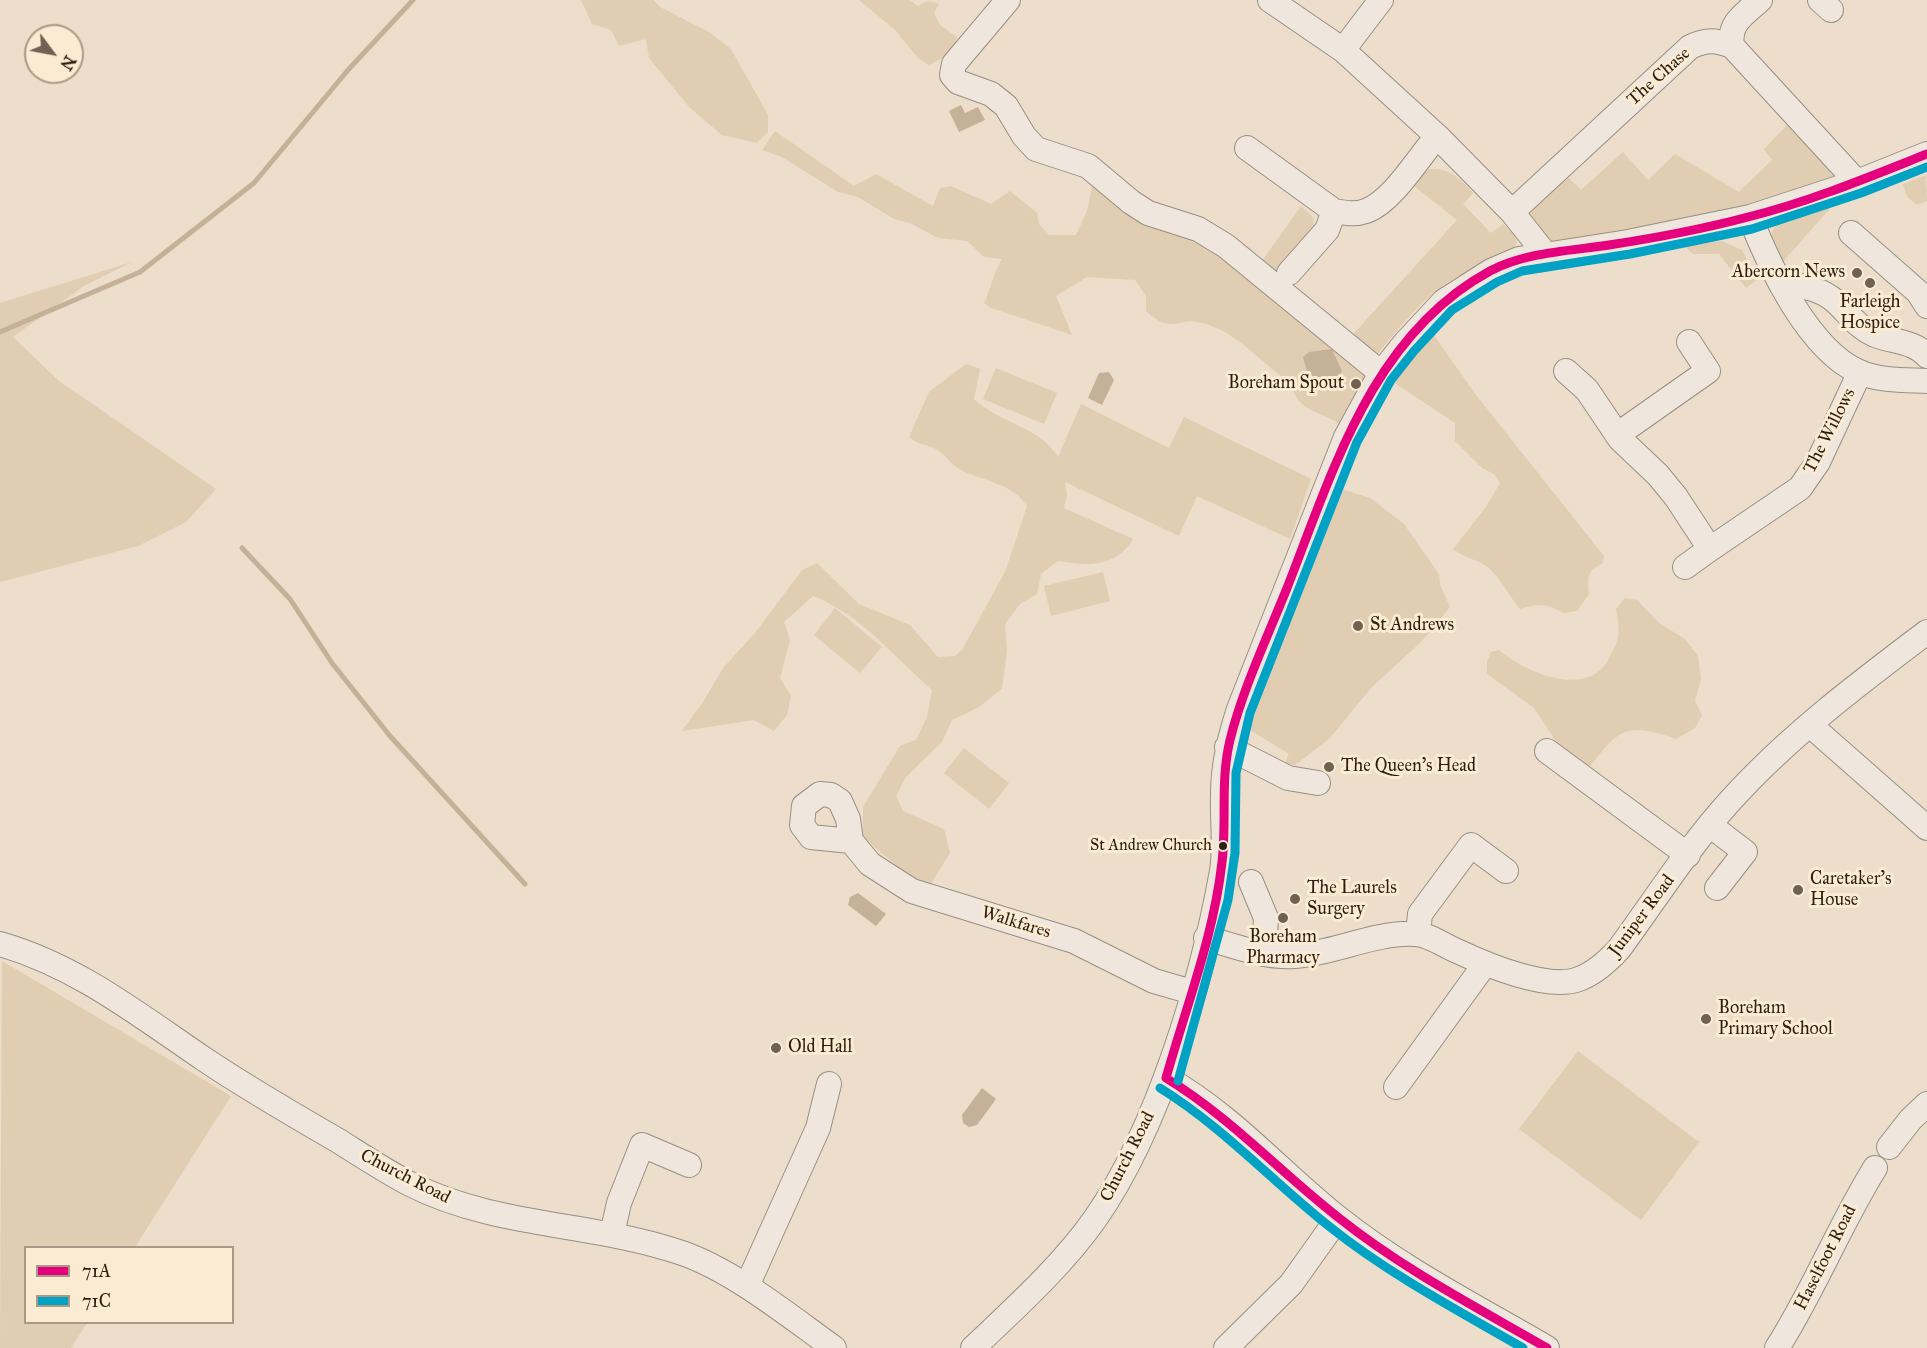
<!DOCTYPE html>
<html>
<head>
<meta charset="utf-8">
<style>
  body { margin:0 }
  #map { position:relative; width:1927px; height:1348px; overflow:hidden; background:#ecdeca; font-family:"IM FELL Great Primer",serif }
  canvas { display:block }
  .legend { position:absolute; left:24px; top:1246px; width:210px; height:78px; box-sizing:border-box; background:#fcebd3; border:2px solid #a99986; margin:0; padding:8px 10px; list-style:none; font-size:18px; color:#2d1e12 }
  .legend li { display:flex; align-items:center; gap:12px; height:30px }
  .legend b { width:30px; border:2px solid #a99986 }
  .north { position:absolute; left:24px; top:24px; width:60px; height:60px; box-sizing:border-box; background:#fcebd3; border:2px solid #a99986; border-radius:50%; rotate:122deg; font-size:16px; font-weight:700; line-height:24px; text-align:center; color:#2d1e12 }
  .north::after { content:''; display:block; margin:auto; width:21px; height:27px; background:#706152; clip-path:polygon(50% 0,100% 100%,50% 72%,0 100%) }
</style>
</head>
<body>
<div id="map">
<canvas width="1927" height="1348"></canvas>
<ul class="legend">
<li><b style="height:8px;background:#e5007d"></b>71A</li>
<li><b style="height:8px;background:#02a2c5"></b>71C</li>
</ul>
<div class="north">N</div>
</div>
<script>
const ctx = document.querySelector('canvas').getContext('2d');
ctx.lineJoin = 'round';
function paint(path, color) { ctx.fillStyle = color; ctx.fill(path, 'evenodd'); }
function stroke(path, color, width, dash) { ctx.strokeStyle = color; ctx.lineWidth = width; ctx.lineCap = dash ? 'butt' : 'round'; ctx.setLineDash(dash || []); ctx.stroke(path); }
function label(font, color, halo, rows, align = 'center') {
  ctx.font = font + ' "IM FELL Great Primer",serif'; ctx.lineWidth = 6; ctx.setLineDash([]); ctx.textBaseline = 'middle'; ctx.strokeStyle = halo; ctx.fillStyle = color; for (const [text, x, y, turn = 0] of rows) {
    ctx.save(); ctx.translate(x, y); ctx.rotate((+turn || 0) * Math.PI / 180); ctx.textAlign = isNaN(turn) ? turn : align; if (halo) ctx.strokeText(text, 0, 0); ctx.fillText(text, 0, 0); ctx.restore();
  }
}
const green = new Path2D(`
  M581 0H654L660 7 709 32 731 49 768 115V132L757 143 722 135 690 108 649 58 646 39 619 46 611 30 592 24Z
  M859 0H910L918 6C926 1 931 0 939 4L934 13 940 25 957 37 955 52 929 65 918 58 895 30Z
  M1796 116 1857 182 1546 255 1525 227 1528 210 1567 176 1581 190 1623 152 1648 180 1675 154 1739 192 1772 160 1764 149Z
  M775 131 854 186 876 174 933 206 940 188 951 186 991 204 1010 191 1037 213 1039 224 1049 235H1076L1087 211 1093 182 1198 233 1374 373 1343 427C1322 409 1298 415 1290 382 1257 361 1240 333 1202 323 1176 316 1174 336 1146 311V296L1135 280 1087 277 1056 296 1072 335 991 308 984 303C992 286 992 276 1002 259L984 257 967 241 938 238 910 223 894 219 858 197 838 192 782 157 762 150Z
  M1430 169C1451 168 1460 179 1473 193L1463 204 1491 233 1503 224 1515 235 1517 243C1509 260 1465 271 1448 282 1420 300 1397 331 1376 356L1347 341 1457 220 1414 186 1423 172Z
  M1926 175 1927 201 1917 205 1907 197 1903 184Z
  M1835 203 1781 264 1770 236 1780 219Z
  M1301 206C1304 209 1309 213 1312 216 1322 233 1286 266 1275 279L1259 265Z
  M1722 241 1742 250 1758 279 1746 288 1719 254H1693L1684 246Z
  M132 262 84 286 13 337 59 381 216 489 186 522 138 546 0 582V303Z
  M1428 327 1476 395 1604 556 1602 564C1587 570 1587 579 1589 594L1577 611 1563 613C1548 603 1537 604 1520 609 1510 597 1502 581 1491 570 1480 559 1465 559 1453 549L1486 507 1500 483 1494 474 1482 468 1455 441V423L1387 378Z
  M966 364 980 369 974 399C999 423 1041 427 1058 457L1081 404 1169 448 1184 417 1311 479 1290 539 1197 496 1179 536 1065 482 1067 495 1064 508 1133 539C1115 568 1089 566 1058 561L1041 574 1037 594 1020 604 1005 624 1007 651 1002 689 979 707 952 720 942 742 906 777 896 796 903 811 944 829 950 853 930 885 911 878 863 837V807L900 746 916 740 927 717 932 690C894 657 862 615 813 596L784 622 790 640 780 678 791 696 787 715 774 731 754 720 682 731 703 702 723 668 755 633 802 570 817 563 859 604 910 625 938 657 955 656 962 650 1005 572 1027 506C1011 482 984 482 959 469 950 464 945 453 934 448 925 444 916 444 909 437L929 392Z
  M996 368 1057 393 1044 424 983 399Z
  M1335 487 1370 498 1404 524 1439 574 1440 585 1450 607 1422 641 1372 687 1329 739 1295 765 1285 763 1289 754 1242 725Z
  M1103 572 1110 601 1051 616 1044 586Z
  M1625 598 1637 600 1659 623 1685 639 1698 656 1701 679 1695 701 1702 715 1695 728 1676 739C1625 722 1620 728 1588 769L1567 758 1534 708 1487 674V661L1491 652 1499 650C1527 674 1592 701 1611 654 1614 649 1618 642 1618 637 1620 628 1617 617 1616 609Z
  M835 608 882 647 860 673 814 635Z
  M964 748 1009 783 989 809 944 773Z
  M2 961 231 1096 135 1247 26 1248V1322L87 1323 71 1348H0Z
  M1578 1051 1699 1142 1641 1220 1519 1129Z`);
const water = new Path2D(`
  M961 105 965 113 978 107 985 120 959 132 949 111Z
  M1332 349 1342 371 1335 385H1321L1307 371 1303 357 1309 352Z
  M1109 372 1114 380 1102 405 1088 398 1099 373Z
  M858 893 886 914 876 926 848 905 850 897Z
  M982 1088 996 1099 977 1125 969 1127 963 1123 962 1115Z`);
const stream = new Path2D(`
  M0 332 140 272 254 183 348 70 413 0
  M242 548 290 599 332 663 390 736 525 884`);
const minor = new Path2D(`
  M1008 0 954 64 952 75 958 82 991 94 1006 106 1024 136 1036 149 1088 166 1131 202 1148 213 1198 229 1226 246 1381 373
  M1270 0 1343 50 1437 136 1512 212 1690 47C1707 39 1716 40 1732 46L1857 182
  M1820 0 1831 10
  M1732 46C1728 23 1744 15 1760 0
  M1343 50 1381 0
  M1247 148 1334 211C1345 213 1355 215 1366 211 1392 202 1419 157 1437 136
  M1512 212 1546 255
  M1750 217C1769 266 1809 350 1859 372 1880 381 1905 380 1927 381
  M1851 233 1918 292 1927 306
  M1289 273 1327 230 1334 211
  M1783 283C1801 286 1821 288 1836 302 1849 314 1857 327 1875 335 1893 342 1914 341 1927 356
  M1566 371 1587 390 1620 439 1658 475 1676 497 1710 549 1800 488 1818 462 1860 372
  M1617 435 1708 371 1689 342
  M1685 567 1710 549
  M1810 725 1927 828
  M1227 747 1288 778 1318 783
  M1547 751 1688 855
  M1711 826 1745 852 1717 888
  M851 841 811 837 802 825 804 806 820 794 831 795 840 801 848 819 851 841 870 864 912 891 1074 941 1154 981 1192 992
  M1251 882 1266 918 1264 954
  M1418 934 1420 914 1471 845 1506 871
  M1206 938C1235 946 1264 958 1295 956 1335 953 1375 932 1415 934 1428 934 1445 946 1457 951 1487 965 1548 991 1579 979 1595 973 1608 961 1619 949 1655 900 1689 846 1731 800 1789 736 1858 684 1927 632
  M0 944C77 966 139 1015 204 1059 247 1088 292 1114 337 1140 361 1155 385 1171 410 1184 497 1228 592 1222 682 1253 734 1271 789 1316 834 1348
  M1166 1078C1232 1115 1280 1172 1338 1218 1402 1269 1477 1307 1547 1348
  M1396 1087 1485 964
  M1889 1147 1911 1119 1927 1104
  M612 1234 619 1203 642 1145 689 1165
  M747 1286 818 1128 829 1084
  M973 1348C1015 1308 1061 1267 1095 1219 1159 1127 1202 981 1222 871 1226 845 1222 820 1223 794 1223 764 1230 737 1239 709L1346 437 1381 373 1405 343 1444 301 1491 271 1519 259 1628 242 1750 217 1857 182 1927 154
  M1226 1348 1291 1284 1338 1218
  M1777 1348C1814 1290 1839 1226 1875 1168`);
const bus1 = new Path2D(`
  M1166 1078C1186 1007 1214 935 1222 862 1227 821 1220 781 1230 740 1243 688 1267 638 1287 588 1333 471 1372 335 1490 271 1526 252 1570 251 1609 245 1655 238 1703 229 1748 217 1809 202 1869 177 1927 154
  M1166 1078C1230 1117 1280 1172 1339 1218 1403 1269 1476 1307 1547 1348`);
const bus2 = new Path2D(`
  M1178 1081 1228 900 1235 853 1236 773 1250 713 1357 442 1391 380 1414 351 1452 310 1497 282 1522 271 1630 254 1752 229 1861 193 1927 167
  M1160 1088C1223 1127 1272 1181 1330 1227 1389 1274 1457 1310 1523 1348`);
const markers = [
  [1857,273,6,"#706152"],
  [1870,283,6,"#706152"],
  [1356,384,6,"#706152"],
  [1358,626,6,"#706152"],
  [1329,767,6,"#706152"],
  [1223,846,5,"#2d1e12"],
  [1798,890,6,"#706152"],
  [1295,899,6,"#706152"],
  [1283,918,6,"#706152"],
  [1706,1019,6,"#706152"],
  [776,1048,6,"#706152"]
];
const busNames = [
  ["St Andrew Church",1212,846]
];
const streetNames = [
  ["The Chase",1659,77,-42],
  ["The Willows",1830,431,-63],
  ["Juniper Road",1642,916,-53],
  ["Walkfares",1016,923,17],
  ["Church Road",1128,1157,-63],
  ["Church Road",405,1177,27],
  ["Haselfoot Road",1826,1258,-63]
];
const poiNames = [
  ["Abercorn News",1845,273,"right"],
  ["Farleigh",1870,303,"center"],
  ["Hospice",1870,324,"center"],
  ["Boreham Spout",1344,384,"right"],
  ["St Andrews",1370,626],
  ["The Queen's Head",1341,767],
  ["Caretaker's",1810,880],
  ["House",1810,901],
  ["The Laurels",1307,889],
  ["Surgery",1307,910],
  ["Boreham",1283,938,"center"],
  ["Pharmacy",1283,959,"center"],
  ["Boreham",1718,1009],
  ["Primary School",1718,1030],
  ["Old Hall",788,1048]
];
paint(green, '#e0cdb2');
paint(water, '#c5b198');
stroke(stream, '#c5b198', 5);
stroke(minor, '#988f82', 26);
stroke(minor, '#efe7dd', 24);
stroke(bus1, '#e5007d', 9);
stroke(bus2, '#02a2c5', 9);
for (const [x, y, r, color] of markers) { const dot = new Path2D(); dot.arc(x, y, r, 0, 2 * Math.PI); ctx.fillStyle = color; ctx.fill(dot); stroke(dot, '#fcebd3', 2); }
label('16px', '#2d1e12', '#fcebd3', busNames, 'right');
label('18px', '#2d1e12', '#fcebd3', streetNames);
label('18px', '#2d1e12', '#fcebd3', poiNames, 'left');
</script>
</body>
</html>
